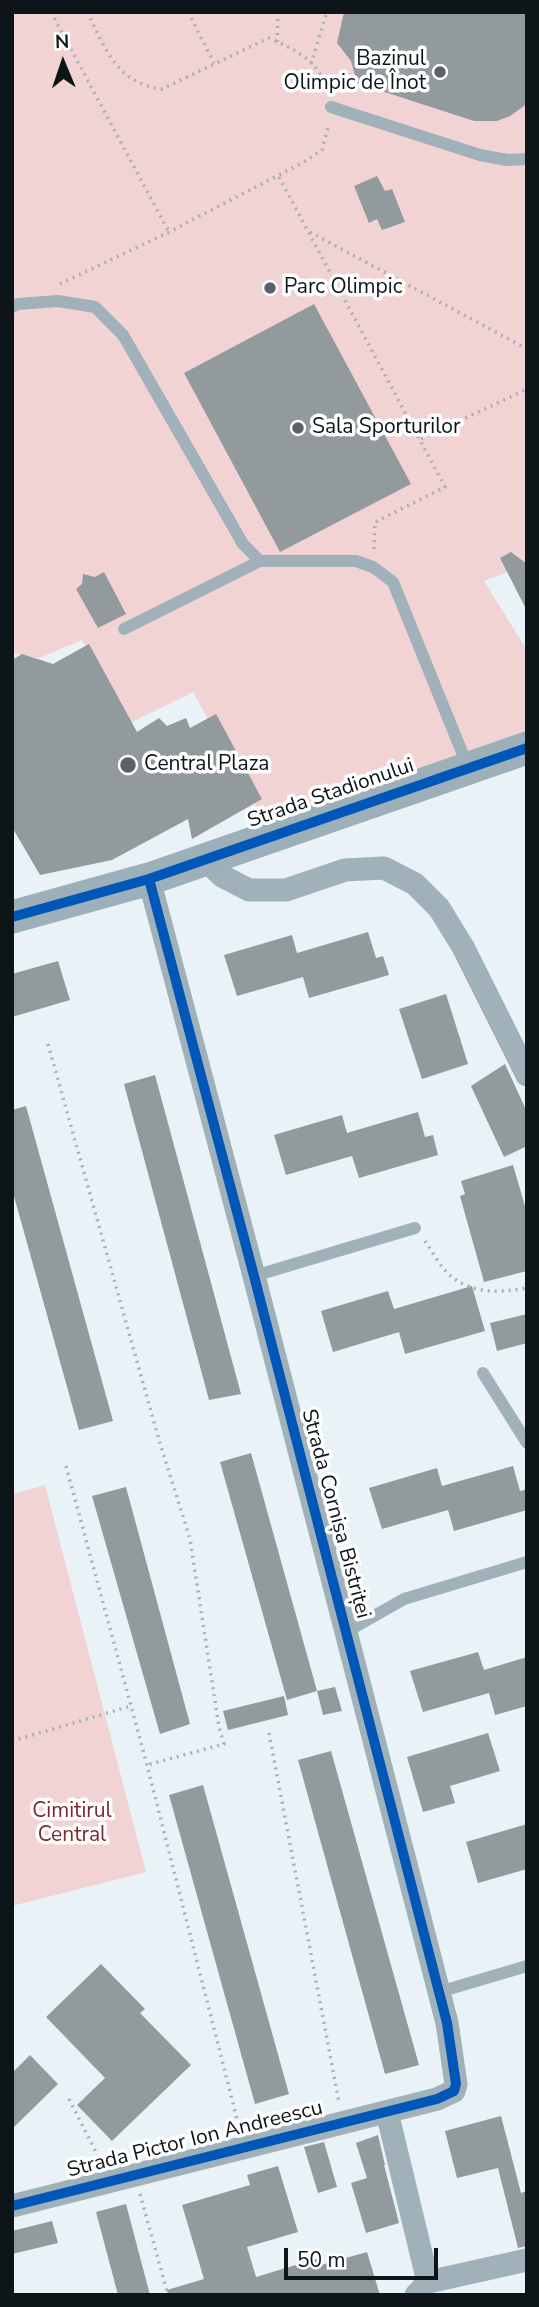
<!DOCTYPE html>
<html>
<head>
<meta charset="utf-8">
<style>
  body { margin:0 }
  #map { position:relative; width:539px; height:2307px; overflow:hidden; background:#e8f2f7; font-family:"Nunito Sans",sans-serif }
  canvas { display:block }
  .frame { position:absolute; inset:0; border:14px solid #0d1519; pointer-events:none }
  .north { position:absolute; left:28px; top:28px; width:70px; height:70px; -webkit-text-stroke:5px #fff; paint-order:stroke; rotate:358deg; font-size:19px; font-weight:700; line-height:28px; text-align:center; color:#0d1519 }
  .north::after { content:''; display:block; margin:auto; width:24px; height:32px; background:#0d1519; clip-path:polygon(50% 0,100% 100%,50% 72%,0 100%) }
  .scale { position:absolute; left:284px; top:2248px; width:154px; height:32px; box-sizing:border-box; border:4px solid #0d1519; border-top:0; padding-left:9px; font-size:21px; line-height:24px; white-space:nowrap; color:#0d1519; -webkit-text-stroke:5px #fff; paint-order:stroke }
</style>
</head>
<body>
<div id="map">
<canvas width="539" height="2307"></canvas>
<div class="frame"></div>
<div class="north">N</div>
<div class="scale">50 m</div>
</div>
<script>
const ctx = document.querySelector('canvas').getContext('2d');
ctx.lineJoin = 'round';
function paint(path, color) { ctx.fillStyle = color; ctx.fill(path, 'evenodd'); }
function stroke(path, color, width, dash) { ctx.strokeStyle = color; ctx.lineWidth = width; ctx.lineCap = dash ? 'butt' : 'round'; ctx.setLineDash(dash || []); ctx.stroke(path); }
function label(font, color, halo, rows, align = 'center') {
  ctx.font = font + ' "Nunito Sans",sans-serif'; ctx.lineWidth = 7; ctx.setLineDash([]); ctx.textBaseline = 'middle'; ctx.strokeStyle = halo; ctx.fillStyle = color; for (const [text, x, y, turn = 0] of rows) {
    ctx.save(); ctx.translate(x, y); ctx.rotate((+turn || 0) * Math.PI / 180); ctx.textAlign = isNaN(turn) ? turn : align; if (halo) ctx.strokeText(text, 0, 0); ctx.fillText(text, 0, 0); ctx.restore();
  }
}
const green = new Path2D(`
  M12 12H527V564L484 581 527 650V748L272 835 193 692 126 725 82 640 39 658 12 653Z
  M45 1485 146 1872 12 1906V1494Z`);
const building = new Path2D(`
  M344 12H527V101L524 106 510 116 497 121H474L357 83 351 61 337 43Z
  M377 176 385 191 392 189 405 222 382 230 377 219 369 223 354 186Z
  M314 304 411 484 280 552 184 373Z
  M511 552 527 564V611L500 558Z
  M104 572 126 614 98 628 76 589 82 584 83 574 95 577Z
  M89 644 137 732 159 718 167 726 186 718 190 728 216 714 262 799 192 839 188 819 112 860 40 875 12 827V660L22 654 53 664Z
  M368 932 376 958 383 956 389 975 309 998 303 977 237 996 224 955 292 935 297 953Z
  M58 961 70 1000 12 1017V974Z
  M446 994 468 1064 422 1079 399 1009Z
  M505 1064 527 1112V1146L504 1157 471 1086Z
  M155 1075 241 1394 209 1400 124 1084Z
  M26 1106 113 1421 79 1430 12 1189V1110Z
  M418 1112 425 1137 433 1135 438 1155 359 1178 352 1156 286 1175 274 1135 342 1115 347 1133Z
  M513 1165 527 1213V1271L484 1282 460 1196 465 1194 461 1181Z
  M472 1286 485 1331 405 1354 399 1332 333 1352 321 1311 388 1291 394 1309Z
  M527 1314V1343L497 1351 490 1323Z
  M251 1453 317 1691 287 1700 220 1462Z
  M513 1466 520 1491 527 1489V1510L454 1531 448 1510 382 1529 369 1488 437 1468 442 1486Z
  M126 1487 190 1724 160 1734 92 1496Z
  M478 1652 484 1670 527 1657V1706L495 1715 489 1693 423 1712 410 1671Z
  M335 1687 342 1711 323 1715 317 1691Z
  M284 1696 288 1715 228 1730 223 1711Z
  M488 1733 500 1771 450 1786 455 1803 423 1812 407 1757Z
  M331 1751 419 2065 385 2074 298 1760Z
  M203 1785 289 2094 255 2104 169 1795Z
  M527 1824V1869L478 1883 466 1842Z
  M101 1964 145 2009 140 2013 191 2065 112 2141 77 2105 105 2078 46 2017Z
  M30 2055 58 2084 12 2129V2073Z
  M501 2116 521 2193 527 2191V2246L518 2248 498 2168 457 2178 445 2131Z
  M378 2135 385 2165H384L399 2223 366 2233 351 2183 367 2178 356 2143Z
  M324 2142 337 2187 318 2193 304 2147Z
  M278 2166 298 2232 247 2247 256 2277 319 2258 321 2265 367 2252 380 2295H168L167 2290 204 2279 182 2205 250 2185 247 2175Z
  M126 2204 150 2295H118L96 2212Z
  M52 2221 58 2243 12 2254V2231Z`);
const path = new Path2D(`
  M51 12 169 232
  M87 12C106 49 116 83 162 89L269 38C296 50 320 61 327 92
  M188 12 214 63
  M277 42 278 12
  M311 64 327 12
  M279 177 445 487 375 522 374 551
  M310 232 527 349
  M60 284 169 232 304 162 322 150 329 124
  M421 439 527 389
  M48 1044 159 1440 190 1539 219 1727 224 1744 147 1765
  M425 1241C433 1252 441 1269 452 1277 474 1294 500 1293 527 1288
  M66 1466 147 1765 239 2127
  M269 1733 339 2102
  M12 1741 131 1706
  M69 2099 102 2164
  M140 2194 168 2295`);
const lane = new Path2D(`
  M331 107 480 155 507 160 527 159
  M12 307 18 304 58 301 95 307 123 335 243 544 260 561H356L373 567 393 582 468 767
  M124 629 260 561
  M254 1276 415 1228
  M483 1373 527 1443
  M346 1632 404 1599 527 1562
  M439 1992 527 1966`);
const street = new Path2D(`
  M205 860 222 876 249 890H286L345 870 384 868 415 884 439 908 463 947 527 1075
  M387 2112 428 2282
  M12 2206 437 2099 454 2091 456 2084 447 2023 254 1276 149 879
  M416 2295 428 2282 527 2260`);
const secondary = new Path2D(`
  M12 917 149 879 527 748`);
const cycleway = new Path2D(`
  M12 917 149 879 527 748
  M12 2206 437 2099 454 2091 456 2084 447 2023 254 1276 149 879`);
const markers = [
  [440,72,7,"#5a6267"],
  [270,288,7,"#5a6267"],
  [298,428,7,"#5a6267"],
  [128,765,9,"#5a6267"]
];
const poiNames = [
  ["Bazinul",426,60,"right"],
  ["Olimpic de Înot",426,84,"right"],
  ["Parc Olimpic",284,288],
  ["Sala Sporturilor",312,428],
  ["Central Plaza",144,765]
];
const streetNames = [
  ["Strada Stadionului",331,794,-19],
  ["Strada Cornișa Bistriței",335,1514,75],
  ["Strada Pictor Ion Andreescu",195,2140,-14]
];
const parkNames = [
  ["Cimitirul",72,1812],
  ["Central",72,1836]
];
paint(green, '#f1d3d4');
paint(building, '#929a9e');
stroke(path, '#a6b1b6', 3.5, [2, 5]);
stroke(lane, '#a1b1ba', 12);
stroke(street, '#a1b1ba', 23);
stroke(secondary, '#9db0b9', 33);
stroke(cycleway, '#0057b8', 10);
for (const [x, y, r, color] of markers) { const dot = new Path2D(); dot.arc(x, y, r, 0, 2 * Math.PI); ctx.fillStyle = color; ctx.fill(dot); stroke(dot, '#fff', 2.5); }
label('21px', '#0d1519', '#fff', poiNames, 'left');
label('21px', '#0d1519', '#fff', streetNames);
label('21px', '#7b292c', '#fff', parkNames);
</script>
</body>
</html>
